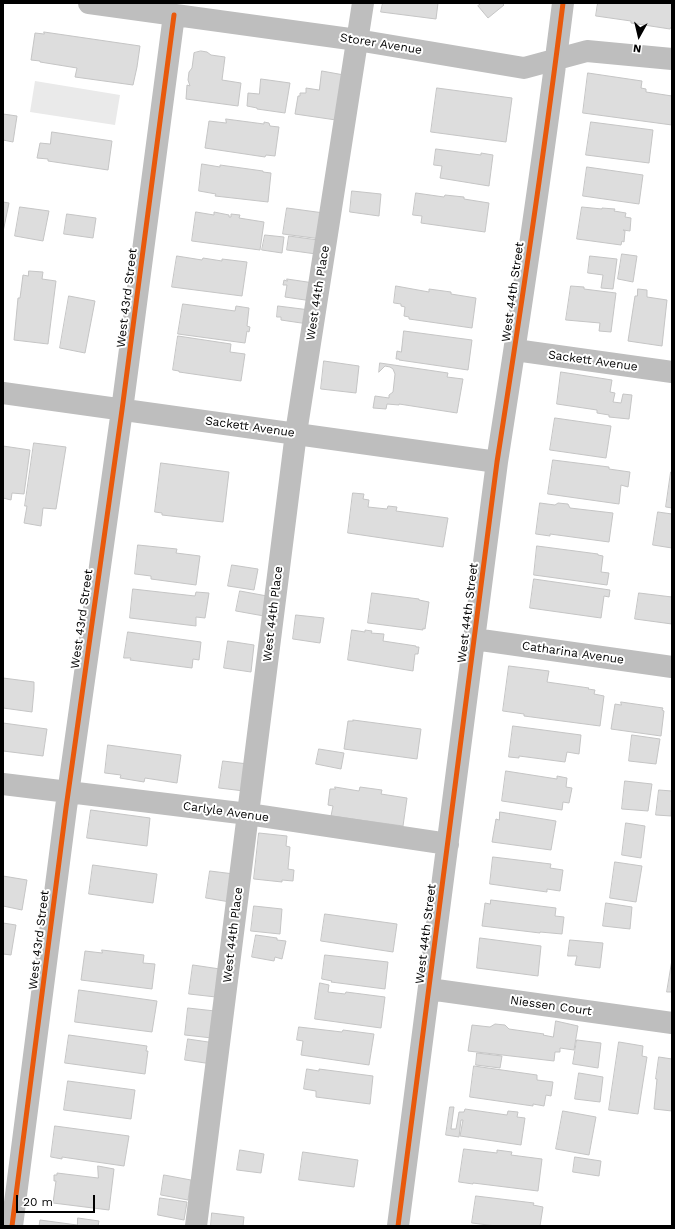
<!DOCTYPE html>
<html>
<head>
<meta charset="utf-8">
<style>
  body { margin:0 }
  #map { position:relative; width:675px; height:1229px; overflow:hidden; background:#fff; font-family:"Work Sans",sans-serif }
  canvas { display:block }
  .frame { position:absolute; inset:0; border:4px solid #000; pointer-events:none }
  .north { position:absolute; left:619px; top:16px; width:40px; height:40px; -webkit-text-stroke:3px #fff; paint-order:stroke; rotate:188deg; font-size:11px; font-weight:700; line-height:16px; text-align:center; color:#000 }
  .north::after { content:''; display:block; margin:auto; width:14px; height:18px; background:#000; clip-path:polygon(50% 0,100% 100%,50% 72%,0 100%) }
  .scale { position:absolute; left:16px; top:1195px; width:79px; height:18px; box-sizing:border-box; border:2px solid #000; border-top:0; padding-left:5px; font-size:12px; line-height:14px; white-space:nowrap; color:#000; -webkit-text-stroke:3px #fff; paint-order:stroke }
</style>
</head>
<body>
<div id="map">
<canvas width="675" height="1229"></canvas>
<div class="frame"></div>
<div class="north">N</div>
<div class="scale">20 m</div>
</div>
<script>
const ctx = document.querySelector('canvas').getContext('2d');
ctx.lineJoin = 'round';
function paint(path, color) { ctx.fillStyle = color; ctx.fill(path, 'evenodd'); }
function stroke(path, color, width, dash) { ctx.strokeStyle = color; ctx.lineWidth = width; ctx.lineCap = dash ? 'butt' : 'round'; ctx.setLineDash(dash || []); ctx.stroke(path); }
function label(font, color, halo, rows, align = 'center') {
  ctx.font = font + ' "Work Sans",sans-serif'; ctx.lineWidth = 4; ctx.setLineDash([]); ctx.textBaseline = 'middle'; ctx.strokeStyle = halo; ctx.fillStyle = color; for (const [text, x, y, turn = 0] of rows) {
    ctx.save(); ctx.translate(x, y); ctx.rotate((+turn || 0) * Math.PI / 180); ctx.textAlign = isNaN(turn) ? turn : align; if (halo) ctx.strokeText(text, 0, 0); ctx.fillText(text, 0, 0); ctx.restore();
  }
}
const green = new Path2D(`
  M35 81 120 95 115 125 30 112Z`);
const building = new Path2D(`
  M383 3H438L436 19 381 12Z
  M482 3H502L504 5 488 18 478 6Z
  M598 3H672V27H671L670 29 631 23V21L596 16Z
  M44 32 140 46 137 67 133 85 75 77 77 68 40 62V61L31 60 35 33 44 34Z
  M201 51 207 52 211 55 225 57 222 80 241 83 238 106 186 99 187 85 190 86 188 80 189 72 192 68 194 53Z
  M322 71 344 75 336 120 295 114 298 96H300V93H306V88L319 90Z
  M588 73 642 81 641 88 646 89V92L672 96V125L583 113Z
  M261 79 290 83 285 113 257 109V108L247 106 248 93 259 94Z
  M437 88 512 98 506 142 431 132Z
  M3 114 17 116 13 142 3 140Z
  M226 119 264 124V122L269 123 270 126 279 127 275 156 266 155 265 157 205 148 209 121 226 123Z
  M591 122 653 130 649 163 586 155Z
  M52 132 112 141 108 170 48 161V159L37 158 40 143 50 144Z
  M436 149 481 155V153L493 155 489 186 440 178 442 166 434 165Z
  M202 164 220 167V165L263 171V172L271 173 268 202 215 196 216 194 199 191Z
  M587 167 643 175 639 204 583 196Z
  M352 191 381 194 379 216 350 212Z
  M416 193 444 197 445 195 464 197V199L489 203 485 232 421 223 422 216 413 215Z
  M3 202 9 203 3 232Z
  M20 207 49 211 43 241 15 236Z
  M582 207 602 209V208L615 209 614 211 626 213 625 217 631 218 630 231 623 230 625 231 624 242 622 241 621 245 577 239Z
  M287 208 324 213 321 239 283 234Z
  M196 212 214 215V212L229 215V217H231V214L240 215 239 218 264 222 260 250 192 241Z
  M67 214 96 218 93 238 64 234Z
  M265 235 284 237 282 253 262 250Z
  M289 236 318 240 316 254 287 250Z
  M622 254 637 256 633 282 618 279Z
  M177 256 202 260 203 258 222 261V259L247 262 242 296 172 287Z
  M590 256 617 259 613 289 601 288 603 275 588 273Z
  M29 271 43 272 42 279 56 281 48 344 14 340 18 298H20L23 275 28 276Z
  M287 279 314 283 312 301 285 297 287 285H283L284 280 287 281Z
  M396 286 429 292V289L451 292V294L476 298 472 328 409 319V317L404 316 405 307 401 306V304L394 303Z
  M571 286 584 287V289L616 293 611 332 599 331 600 323 566 320Z
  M638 289 647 290V297L667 300 662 346 628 341 635 296H637Z
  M69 296 95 301 85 353 60 348Z
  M183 304 235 311 236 306 249 308 247 326 250 327 249 332 247 331 245 343 178 334Z
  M278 306 310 310 308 324 281 320V317H277Z
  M404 331 472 340 468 370 399 360V359H396L397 351 401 352Z
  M178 336 231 344 230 352 245 354 241 381 179 372V371L173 370Z
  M324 361 359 366 356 393 321 389Z
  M380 363 448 373 447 377 463 379 457 413 399 404V405L387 404 386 409 373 408 375 396 389 398V395L393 392 395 374 393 369 390 367 385 366 379 372Z
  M561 372 612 380 610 392 615 393 613 402 621 403 623 394 632 395 629 419 609 417V415L597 413V410L557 404Z
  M555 418 611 426 606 458 550 450Z
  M34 443 66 447 56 509 43 508 41 526 24 523 27 506H25Z
  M3 446 30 450 24 494 12 493 11 500 3 498Z
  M553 460 609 467V469L630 472 628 487 621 485 619 504 548 494Z
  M161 463 229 472 223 522 162 515V513L155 512Z
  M671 472H672V508L666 507Z
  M353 493 364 494 363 499 369 500 368 507 387 509 388 506 397 507 396 511 448 518 443 547 348 533Z
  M540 503 555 505 558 503 568 504 570 508 613 513 609 542 550 534V536L536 534Z
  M658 512 672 514V548L653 545Z
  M138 545 177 549 176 553 200 556 196 585 151 579V576L135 574Z
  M537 546 598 554V555L603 556 601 572 609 573 607 585 534 575Z
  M232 565 258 569 254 590 228 586Z
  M534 579 610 590 609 597 604 596 601 618 530 608Z
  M133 589 195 596 196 592 209 593 205 618 196 617V626L130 618Z
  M240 591 267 596 264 616 236 611Z
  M372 593 419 599V600L429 602 425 629 423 628V630L368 623Z
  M639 593 672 597V624L635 619Z
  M296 615 324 618 320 643 293 639Z
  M352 630 365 632V630L372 631 371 633 384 634 383 641 416 646V647H419L418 654H415L413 671 348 660Z
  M128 632 201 642 199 660 193 659 192 668 130 660 131 658H124Z
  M228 641 254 645 251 672 224 668Z
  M509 666 549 671 547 682 589 688 588 689 595 690 594 694 604 696 600 726 524 716V714L503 711Z
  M3 678 34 682V690L32 712 3 708Z
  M621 702 663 708 662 710 664 711 661 736 611 729 615 704 621 705Z
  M353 720 421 729 417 759 344 749 348 721H353Z
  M3 723 47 729 43 756 3 751Z
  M513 726 581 735 579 754 567 752 565 762 519 756V758L509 757Z
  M632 735 660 739 656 764 629 761Z
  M108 745 181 755 177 783 145 778 144 782 120 778 121 775 105 773Z
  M319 749 344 753 341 769 316 764Z
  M223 761 248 764 244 791 219 788Z
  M506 771 557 779V776L567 778 566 787 572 788 569 803 563 802 562 810 502 801Z
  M625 781 652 784 648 811 622 809Z
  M335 787 359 791 360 787 382 790 381 794 407 798 403 826 331 816 333 806 328 805 330 789H335Z
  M659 790 672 791 671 816 656 815Z
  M91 810 150 818 147 846 87 838Z
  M500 812 556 821 551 850 492 842 496 819 499 820Z
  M626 823 645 826 641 858 622 855Z
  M259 833 287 836 286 846 290 847 288 869 294 870 293 881 282 880V882L254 879Z
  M493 857 551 864 550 868 563 870 560 891 547 889V892L490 884Z
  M615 862 642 866 636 902 610 898Z
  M93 865 157 874 153 903 89 894Z
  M210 871 234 874 230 902 206 898Z
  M3 876 27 880 22 910 3 906Z
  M491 900 556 908 555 916 564 917 562 934 540 932V933L482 926 485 903 490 904Z
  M606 903 632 907 630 929 603 926Z
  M254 906 282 909 280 934 251 931Z
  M325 914 397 924 393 952 321 941Z
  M3 923 16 925 11 955 3 954Z
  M256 935 277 938V940L286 941 282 959 275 957 274 961 252 957Z
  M480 938 541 946 538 976 477 968Z
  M570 940 603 943 600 968 575 965 577 956H568Z
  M102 950 144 955 143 963 155 964 152 989 81 980 85 951 102 953Z
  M325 955 388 962 385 989 331 982 332 981 322 979Z
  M672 960V992H667Z
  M193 965 220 969 216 997 189 994Z
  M320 983 329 985 328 992 345 994 346 992 385 997 381 1028 315 1019Z
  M79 990 157 1001 152 1032 75 1022Z
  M188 1008 215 1011 212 1038 185 1035Z
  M556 1021 578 1026 574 1050 560 1048V1052H555L554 1061 468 1051 472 1025 490 1027 495 1024 505 1025 509 1029 544 1034 543 1035 553 1037Z
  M299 1027 342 1032 343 1030 374 1034 369 1065 301 1055 303 1041 297 1040Z
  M69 1035 147 1046 146 1051H148L145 1074 65 1063Z
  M188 1039 215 1043 212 1064 185 1060Z
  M577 1040 601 1043 598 1068 573 1064Z
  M619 1042 643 1046 642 1056 647 1057 638 1114 609 1110Z
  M477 1053 502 1056 500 1068 476 1065Z
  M659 1057 672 1059V1111L654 1109 657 1079H656Z
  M474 1066 537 1075V1080L553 1082 551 1096 546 1095 544 1106 533 1104V1106L470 1097Z
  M307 1069 319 1071V1069L373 1076 370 1104 316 1097V1091L304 1089Z
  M579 1073 603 1077 600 1102 575 1099Z
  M68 1081 135 1090 131 1119 64 1110Z
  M450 1107H454L451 1129H456L459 1112H464L465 1109 507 1115 508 1111 518 1112 517 1117 525 1118 521 1145 460 1136 463 1120H461L459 1137 446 1135Z
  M563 1111 596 1117 589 1155 556 1149Z
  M55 1126 129 1136 124 1166 62 1157V1159L51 1157Z
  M464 1149 497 1153V1150L512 1152 511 1155 542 1159 538 1191 473 1183V1184L459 1182Z
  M240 1150 264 1154 261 1173 237 1170Z
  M303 1152 358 1160 354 1187 299 1180Z
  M575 1157 601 1161 599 1176 573 1172Z
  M98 1166 114 1169 109 1210 53 1203 56 1181H54V1175H57V1173L98 1178Z
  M164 1175 191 1180 188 1200 161 1195Z
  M476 1196 534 1203 533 1205 543 1207 540 1226H496L472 1223Z
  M160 1198 187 1202 184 1220 158 1215Z
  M212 1213 244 1217 243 1226H211Z
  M78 1218 99 1221 98 1226H39L40 1220 77 1225Z`);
const minor = new Path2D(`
  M89 3 357 40 524 68 587 51 672 59
  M515 350 672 372
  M3 393 497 462
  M474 639 672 667
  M3 784 248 814 448 844
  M429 989 672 1023
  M12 1226 66 808 122 410 174 15
  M196 1226 296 433 363 3
  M398 1226 497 462C521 309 544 156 563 3`);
const cycleway = new Path2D(`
  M12 1226 66 808 122 410 174 15
  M398 1226 497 462C521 309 544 156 563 3`);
const streetNames = [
  ["Storer Avenue",381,44,9],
  ["West 44th Street",513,292,-82],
  ["West 44th Place",318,293,-81],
  ["West 43rd Street",127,298,-83],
  ["Sackett Avenue",593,361,8],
  ["Sackett Avenue",250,427,8],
  ["West 44th Street",468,613,-83],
  ["West 44th Place",273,614,-83],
  ["West 43rd Street",82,619,-82],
  ["Catharina Avenue",573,653,8],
  ["Carlyle Avenue",226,812,8],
  ["West 44th Street",426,934,-83],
  ["West 44th Place",233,935,-83],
  ["West 43rd Street",39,940,-83],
  ["Niessen Court",551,1006,8]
];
paint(green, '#eaeaea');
paint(building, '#ddd');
stroke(building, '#c5c5c5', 1);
stroke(minor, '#bebebe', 22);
stroke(cycleway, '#e8590c', 5);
label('12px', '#000', '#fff', streetNames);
</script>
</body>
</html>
